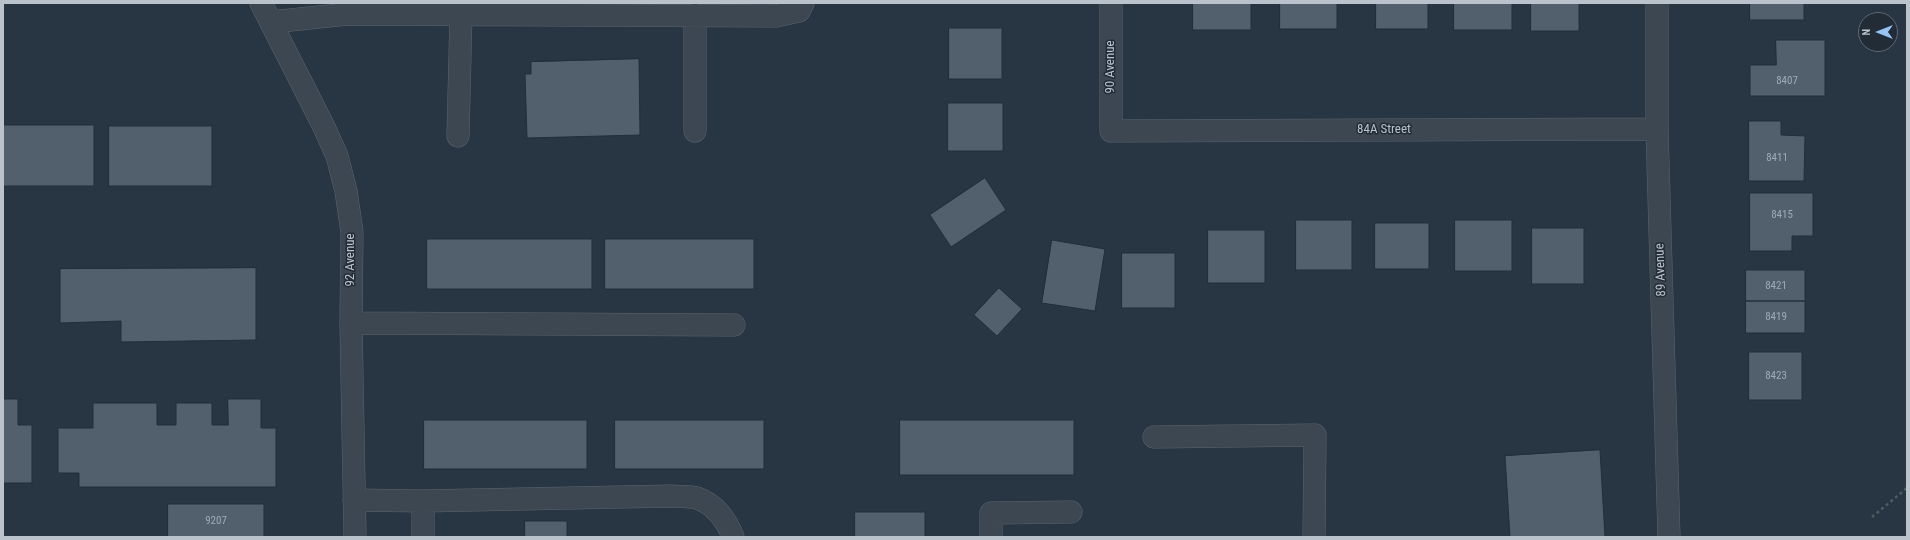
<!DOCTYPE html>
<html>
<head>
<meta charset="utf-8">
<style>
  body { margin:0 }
  #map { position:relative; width:1910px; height:540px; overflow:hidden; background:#283542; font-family:"Roboto Condensed",sans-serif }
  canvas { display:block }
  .frame { position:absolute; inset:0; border:4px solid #bac2cc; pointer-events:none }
  .north { position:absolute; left:1858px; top:12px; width:40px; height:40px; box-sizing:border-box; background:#212c37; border:1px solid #5e6873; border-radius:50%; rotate:270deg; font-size:11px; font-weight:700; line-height:16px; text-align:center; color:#bac2cc }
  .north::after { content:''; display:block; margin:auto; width:14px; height:18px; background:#97c2f4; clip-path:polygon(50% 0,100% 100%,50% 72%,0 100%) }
</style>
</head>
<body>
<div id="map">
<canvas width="1910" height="540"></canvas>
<div class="frame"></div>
<div class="north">N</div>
</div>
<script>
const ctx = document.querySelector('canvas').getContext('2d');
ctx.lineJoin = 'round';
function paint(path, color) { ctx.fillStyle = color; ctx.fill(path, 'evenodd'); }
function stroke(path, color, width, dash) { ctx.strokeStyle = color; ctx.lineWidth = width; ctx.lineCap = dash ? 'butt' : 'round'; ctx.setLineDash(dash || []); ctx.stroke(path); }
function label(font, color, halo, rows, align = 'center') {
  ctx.font = font + ' "Roboto Condensed",sans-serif'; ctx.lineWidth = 3; ctx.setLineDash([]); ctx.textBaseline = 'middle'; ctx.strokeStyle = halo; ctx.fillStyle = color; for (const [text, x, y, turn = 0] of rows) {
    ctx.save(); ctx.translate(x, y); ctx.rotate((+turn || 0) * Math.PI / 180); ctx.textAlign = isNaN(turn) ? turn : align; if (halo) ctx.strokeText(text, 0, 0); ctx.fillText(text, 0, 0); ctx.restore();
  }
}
const building = new Path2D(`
  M1193 3H1251V30H1193Z
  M1280 3H1337V29H1280Z
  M1376 3H1428V29H1376Z
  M1454 3H1512V30H1454Z
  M1531 3H1579V31H1531Z
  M1750 3H1804V20H1750Z
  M949 28H1002V79H949Z
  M1776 40H1825V96H1750V65H1776Z
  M639 59 640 135 527 138 525 74H531V62Z
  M948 103H1003V151H948Z
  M1749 121H1781V135L1805 136 1804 181H1749Z
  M3 125H94V186H3Z
  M109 126H212V186H109Z
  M985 178 1006 210 951 247 930 215Z
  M1750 193H1813V236H1792V251H1750Z
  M1296 220H1352V270H1296Z
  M1455 220H1512V271H1455Z
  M1375 223H1429V269H1375Z
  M1532 228H1584V284H1532Z
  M1208 230H1265V283H1208Z
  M427 239H592V289H427Z
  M605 239H754V289H605Z
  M1052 240 1105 249 1095 311 1042 303Z
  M1122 253H1175V308H1122Z
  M256 268V340L121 342V321L60 323V269Z
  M1746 270H1805V301H1746Z
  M999 288 1022 309 997 336 974 315Z
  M1746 301H1805V333H1746Z
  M1749 352H1802V400H1749Z
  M3 399H18V425H32V483H3Z
  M228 399H261V428H276V487H79V473H58V428H93V403H157V425H176V403H212V425H228Z
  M424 420H587V469H424Z
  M615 420H764V469H615Z
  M900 420H1074V475H900Z
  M1600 450 1605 537H1510L1505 456Z
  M168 504H264V537H168Z
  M855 512H925V537H855Z
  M525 521H567V537H525Z`);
const path = new Path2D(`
  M1872 517 1907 488`);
const minor = new Path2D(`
  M261 3 324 127 337 156 346 191 352 232 351 323 355 537
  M1111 3V131L1657 129
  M1657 3V129L1669 537
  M695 15V131
  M271 22 348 14 776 16 799 11 803 3
  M458 136 461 14
  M351 323 734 325
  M1154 437 1315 435 1314 537
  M354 500 423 501 671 496C679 497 690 496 697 498 715 504 727 521 733 537
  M423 537V501
  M991 537V513L1071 512`);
const numberNames = [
  ["8407",1787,81],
  ["8411",1777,158],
  ["8415",1782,215],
  ["8421",1776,286],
  ["8419",1776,317],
  ["8423",1776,376],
  ["9207",216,521]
];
const streetNames = [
  ["90 Avenue",1111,67,-90],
  ["84A Street",1384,130],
  ["92 Avenue",351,260,-90],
  ["89 Avenue",1661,270,-92]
];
paint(building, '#52606d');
stroke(building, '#232e39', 1);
stroke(minor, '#5b656f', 23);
stroke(path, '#495f60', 2.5, [3, 3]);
stroke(minor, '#3d4752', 22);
label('11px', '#a0aab4', null, numberNames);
label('13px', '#bac2cc', '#212c37', streetNames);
</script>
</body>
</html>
